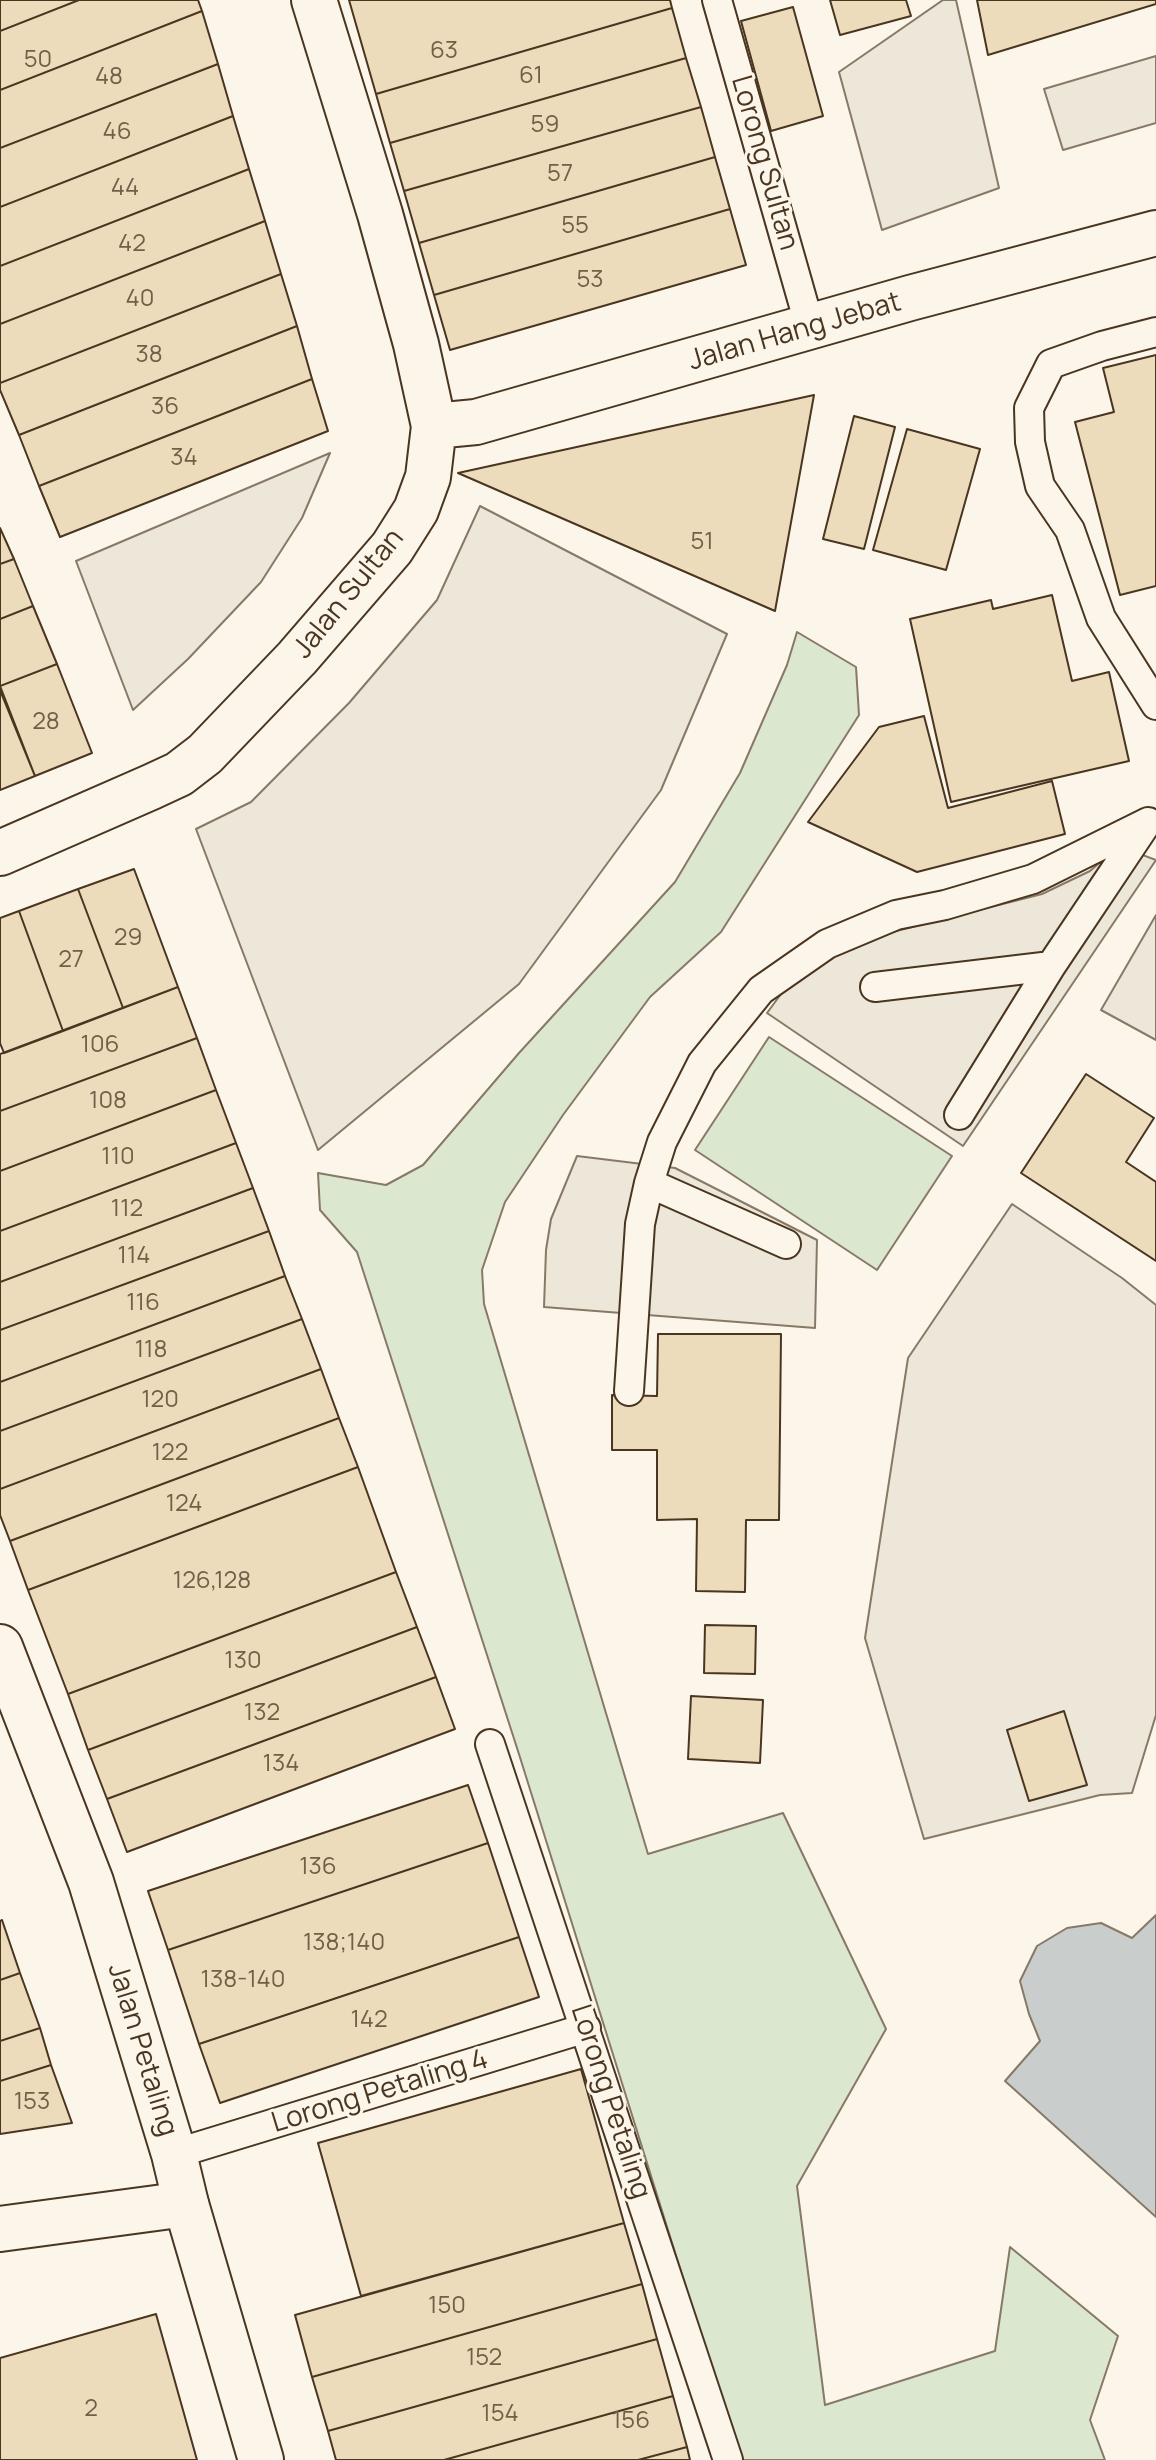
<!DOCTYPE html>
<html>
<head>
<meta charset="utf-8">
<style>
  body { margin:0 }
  canvas { display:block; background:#fbf6e9 }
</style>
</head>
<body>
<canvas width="1156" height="2460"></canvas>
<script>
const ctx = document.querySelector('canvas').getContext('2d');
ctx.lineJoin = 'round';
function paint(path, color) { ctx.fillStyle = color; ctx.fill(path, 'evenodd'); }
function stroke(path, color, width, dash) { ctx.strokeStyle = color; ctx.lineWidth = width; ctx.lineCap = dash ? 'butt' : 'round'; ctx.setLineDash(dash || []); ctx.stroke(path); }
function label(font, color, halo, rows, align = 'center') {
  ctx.font = font + ' Manrope,sans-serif'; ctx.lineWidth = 6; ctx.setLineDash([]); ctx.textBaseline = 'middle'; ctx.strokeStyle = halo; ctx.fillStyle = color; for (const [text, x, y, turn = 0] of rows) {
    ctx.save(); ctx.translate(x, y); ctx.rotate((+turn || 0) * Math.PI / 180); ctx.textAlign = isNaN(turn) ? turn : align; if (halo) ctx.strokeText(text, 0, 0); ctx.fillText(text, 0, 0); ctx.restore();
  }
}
const green = new Path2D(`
  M797 632 856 667 859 715 721 932 650 997 563 1115 505 1202 482 1270 484 1304 648 1854 783 1813 886 2029 797 2186 825 2405 995 2351 1010 2247 1118 2336 1090 2420 1105 2460H740L518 1751 357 1252 320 1210 318 1173 386 1185 423 1165 519 1053 675 882 740 773 787 665Z
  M769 1037 952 1156 877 1270 695 1150Z`);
const parking = new Path2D(`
  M943 0H956L999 188 882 230 839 72Z
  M1156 56V123L1063 150 1044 89Z
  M330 453 302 518 261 582 188 659 133 710 76 561Z
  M480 506 727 634 661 790 519 984 318 1150 196 829 251 802 349 703 437 600Z
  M1119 846 1156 860 963 1146 767 1013 784 990 815 967 857 941 1042 894 1090 871Z
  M1156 915V1040L1101 1010Z
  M577 1156 675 1168 817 1240 815 1328 544 1307 546 1250 551 1219Z
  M1012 1204 1122 1278 1156 1305V1715L1132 1793 1100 1795 924 1839 865 1638 908 1358Z`);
const water = new Path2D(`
  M1156 1915V2217L1005 2081 1040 2041 1029 2014 1020 1981 1037 1946 1067 1928 1101 1923 1132 1938Z`);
const building = new Path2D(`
  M0 0H79L0 31Z
  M79 0H198L202 11 0 90V31Z
  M349 0H670L672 8 376 94Z
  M830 0H906L911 16 840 35Z
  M977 0H1156V4L988 55Z
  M793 7 823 116 771 131 741 21Z
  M672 8 686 58 390 143 376 94Z
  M202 11 218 64 0 148V90Z
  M686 58 701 107 404 191 390 143Z
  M218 64 233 116 0 207V148Z
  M701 107 715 157 419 243 404 191Z
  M233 116 249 169 0 266V207Z
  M715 157 730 209 434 295 419 243Z
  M249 169 265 221 0 324V266Z
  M730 209 746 265 450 350 434 295Z
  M265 221 281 274 0 383V324Z
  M281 274 297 326 19 435 0 390V383Z
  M297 326 312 379 39 486 19 435Z
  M1156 355V586L1120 595 1075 422 1114 412 1103 368Z
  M312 379 328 431 60 537 39 486Z
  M814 395 775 611 458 473Z
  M854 416 895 427 864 549 823 539Z
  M907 429 980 449 946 570 873 550Z
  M0 528 14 559 0 564Z
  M14 559 33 606 0 619V564Z
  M1052 595 1072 681 1109 672 1129 761 951 802 910 619 991 600 993 609Z
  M33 606 57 664 0 686V619Z
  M57 664 92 753 35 776 0 686Z
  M0 690 35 776 0 790Z
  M924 716 948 808 1052 781 1065 834 917 872 808 822 879 727Z
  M134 869 178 987 123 1008 78 889Z
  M78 889 123 1008 63 1031 19 911Z
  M19 911 63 1031 4 1053 0 1043V918Z
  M178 987 197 1038 0 1111V1054Z
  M197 1038 216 1090 0 1171V1111Z
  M1086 1074 1154 1118 1126 1162 1156 1182V1261L1021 1173Z
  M216 1090 236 1143 0 1231V1171Z
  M236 1143 253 1188 0 1282V1231Z
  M253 1188 269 1231 0 1330V1282Z
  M269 1231 285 1276 0 1382V1330Z
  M285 1276 302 1319 0 1431V1382Z
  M302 1319 321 1369 0 1489V1431Z
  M658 1334H781L779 1520H746L745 1592 696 1591 697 1519 657 1520V1450H612V1395L657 1396Z
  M321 1369 339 1418 10 1541 0 1515V1489Z
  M339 1418 358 1467 28 1590 10 1541Z
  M358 1467 396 1572 68 1694 28 1590Z
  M396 1572 417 1627 88 1750 68 1694Z
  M705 1625 756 1626 755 1674 704 1673Z
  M417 1627 436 1677 107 1799 88 1750Z
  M436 1677 455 1729 127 1852 107 1799Z
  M691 1696 763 1700 760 1763 688 1759Z
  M1064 1711 1087 1785 1029 1801 1007 1730Z
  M468 1785 488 1843 168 1950 148 1891Z
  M488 1843 519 1937 199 2044 168 1950Z
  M2 1920 20 1973 0 1980V1921Z
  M519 1937 539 1997 220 2103 199 2044Z
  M20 1973 40 2028 0 2041V1980Z
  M40 2028 51 2065 0 2081V2041Z
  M51 2065 72 2123 0 2134V2081Z
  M581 2069 624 2223 361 2296 318 2143Z
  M624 2223 642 2284 312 2377 295 2315Z
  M642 2284 657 2339 328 2431 312 2377Z
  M156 2314 197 2460H0V2358Z
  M657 2339 673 2396 444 2460H336L328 2431Z
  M673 2396 687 2447 638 2460H444Z
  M687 2447 690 2460H638Z`);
const lane = new Path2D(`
  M717 0 810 327
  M1156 332 1102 346 1051 364 1029 408 1030 442 1040 486 1070 530 1101 618 1156 705
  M875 987 1051 966
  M959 1115 1051 966 1146 824
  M649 1183 786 1244
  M629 1391 640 1224 649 1183 662 1142 702 1063 761 990 827 944 896 915 945 905 1033 879 1148 822
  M490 1744 728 2460
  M174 2154 586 2028`);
const street = new Path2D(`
  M0 2229 186 2204`);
const secondary = new Path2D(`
  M434 426 476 422 910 298 1156 233
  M0 853 151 787 179 774 205 754 297 658 392 548 416 510 428 477 434 426 416 344 380 214 314 0
  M0 1647 91 1882 174 2154 186 2204 261 2460`);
const numberNames = [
  ["63",444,51],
  ["50",38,60],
  ["61",531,76],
  ["48",109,77],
  ["59",545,125],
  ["46",117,132],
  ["57",560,174],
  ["44",125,188],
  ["55",575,226],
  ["42",132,244],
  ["53",590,280],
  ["40",140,299],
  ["38",149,355],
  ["36",165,407],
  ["34",184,458],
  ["51",702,542],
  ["28",46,722],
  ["29",128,938],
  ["27",71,960],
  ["106",100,1045],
  ["108",108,1101],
  ["110",118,1157],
  ["112",127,1209],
  ["114",134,1256],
  ["116",143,1303],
  ["118",151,1350],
  ["120",160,1400],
  ["122",170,1453],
  ["124",184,1504],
  ["126,128",212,1581],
  ["130",243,1661],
  ["132",262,1713],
  ["134",281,1764],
  ["136",318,1867],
  ["138;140",344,1943],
  ["138-140",243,1980],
  ["142",369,2020],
  ["153",32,2102],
  ["150",447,2306],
  ["152",484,2358],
  ["2",91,2409],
  ["154",500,2414],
  ["156",631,2421]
];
const streetNames = [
  ["Lorong Sultan",764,163,74],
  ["Jalan Hang Jebat",795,332,-16],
  ["Jalan Sultan",349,594,-51],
  ["Jalan Petaling",142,2050,73],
  ["Lorong Petaling 4",380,2092,-17],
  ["Lorong Petaling",610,2102,72]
];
paint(green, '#dce7d0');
stroke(green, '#887966', 2);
paint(parking, '#ede7d9');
stroke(parking, '#887966', 2);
paint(water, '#c9cecd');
stroke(water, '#887966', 2);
paint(building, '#ecdcbc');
stroke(building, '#4a3520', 2);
stroke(lane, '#4a3520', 32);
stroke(street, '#4a3520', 48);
stroke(secondary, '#4a3520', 48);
stroke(lane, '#fbf6e9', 28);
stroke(street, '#fbf6e9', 44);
stroke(secondary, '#fbf6e9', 44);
label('24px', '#725f47', null, numberNames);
label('28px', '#4a3520', '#fbf6e9', streetNames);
</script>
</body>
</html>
